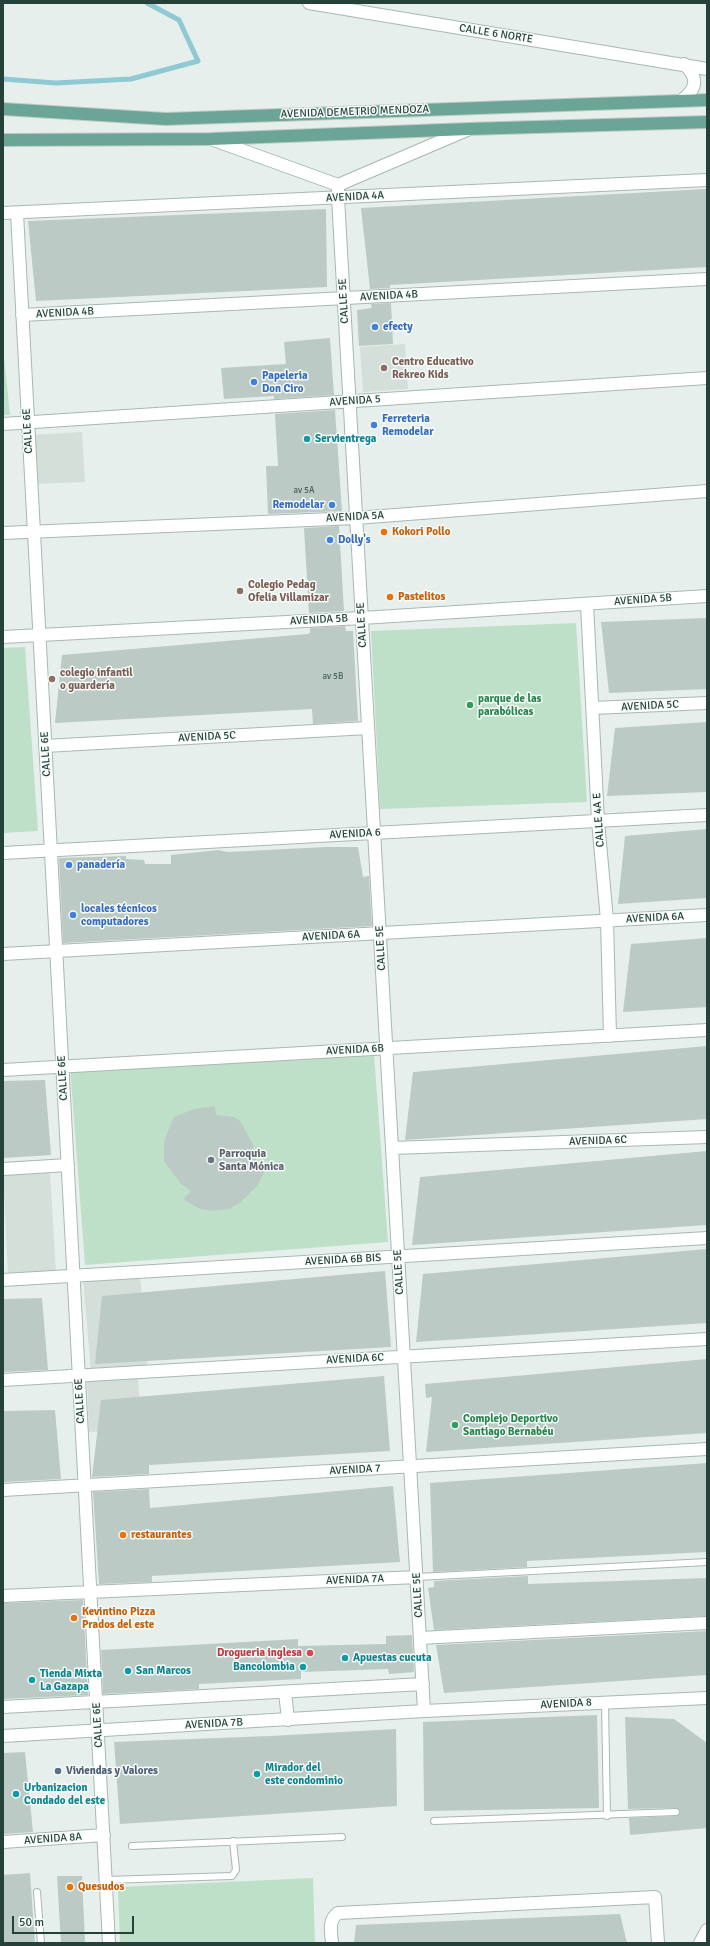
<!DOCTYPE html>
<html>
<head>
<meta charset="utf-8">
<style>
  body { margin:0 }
  #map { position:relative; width:710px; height:1946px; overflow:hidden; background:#e6efeb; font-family:Signika,sans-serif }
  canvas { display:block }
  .frame { position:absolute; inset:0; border:4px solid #24423a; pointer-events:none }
  .scale { position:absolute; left:12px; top:1916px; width:122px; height:18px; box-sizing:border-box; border:2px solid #24423a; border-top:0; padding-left:5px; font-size:12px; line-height:14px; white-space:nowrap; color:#24423a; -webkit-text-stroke:3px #f7fbf9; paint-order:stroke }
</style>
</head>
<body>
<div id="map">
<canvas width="710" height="1946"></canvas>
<div class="frame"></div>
<div class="scale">50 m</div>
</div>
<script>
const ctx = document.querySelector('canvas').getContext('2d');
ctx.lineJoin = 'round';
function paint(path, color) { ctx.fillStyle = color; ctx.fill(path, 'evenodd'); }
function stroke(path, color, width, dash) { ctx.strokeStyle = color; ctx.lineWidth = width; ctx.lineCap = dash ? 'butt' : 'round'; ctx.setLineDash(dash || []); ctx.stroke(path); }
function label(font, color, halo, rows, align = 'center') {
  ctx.font = font + ' Signika,sans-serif'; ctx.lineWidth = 3; ctx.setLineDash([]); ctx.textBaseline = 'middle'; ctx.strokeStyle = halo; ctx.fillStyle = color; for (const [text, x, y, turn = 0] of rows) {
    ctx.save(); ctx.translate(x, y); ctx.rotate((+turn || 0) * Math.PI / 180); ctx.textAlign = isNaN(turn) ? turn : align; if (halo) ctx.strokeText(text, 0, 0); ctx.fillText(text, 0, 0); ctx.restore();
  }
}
const built = new Path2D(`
  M405 344 408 389 363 392 360 347Z
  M82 432 85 482 35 484 32 435Z
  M50 1173 56 1272 8 1274 3 1175Z
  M140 1274 148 1369 91 1372 83 1278Z
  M138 1378 141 1429 89 1432 87 1381Z`);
const green = new Path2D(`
  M3 347 10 415H3Z
  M576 623 587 802 380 809 371 631Z
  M25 647 38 831 3 833V648Z
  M374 1054 388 1242 85 1265 70 1067Z
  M313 1878 315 1943H120L118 1887Z`);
const stream = new Path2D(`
  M3 79 56 83 131 79 198 61 179 20 147 3`);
const building = new Path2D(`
  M706 189 707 267 390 285V288L370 289 361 208Z
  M326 209 327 287 36 301 28 221Z
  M391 303 393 344 359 346 357 310 372 308 371 304Z
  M330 338 334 395 274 399V396L224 399 221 368 286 364 284 342Z
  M335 410 342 511 268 514 266 466H278L275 414Z
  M339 526 344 611 309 613 304 528Z
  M707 618V689L609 693 601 622Z
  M345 626 346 631H353L358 721 313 724 312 709 55 723 62 655 308 634 310 633V628Z
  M707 722V792L607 796 615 728Z
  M707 829V898L618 904 625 836Z
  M325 847H358L363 877 369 876 372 926 63 943 59 858 126 856V859L144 860 145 864H171V855L218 850 228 852Z
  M707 938V1007L623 1012 631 944Z
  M707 1046V1119L405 1140 413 1072Z
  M45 1080 51 1155 3 1158V1081Z
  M215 1106 216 1115 234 1117 241 1122 253 1145V1156L265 1170 258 1185 240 1203 229 1209 211 1211 198 1208 183 1199 191 1191 181 1184 164 1161V1141L174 1117 194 1109Z
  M707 1151V1225L412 1245 420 1177Z
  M707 1249V1323L416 1342 423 1274Z
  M385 1271 391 1347 95 1364 102 1296Z
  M42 1298 48 1370 3 1372V1299Z
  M707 1359V1433L426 1452 432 1397 426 1398 425 1384Z
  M384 1376 390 1451 149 1465V1474L92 1477 101 1400Z
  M55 1410 61 1479 3 1482V1411Z
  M707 1463V1552L527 1561V1567L433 1572 430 1483Z
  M393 1486 400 1562 152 1576V1582L99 1584 93 1492 149 1489 150 1508Z
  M528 1576V1584L707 1578V1616L434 1630 428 1588 434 1587V1581Z
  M83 1600 88 1695 3 1699V1603Z
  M707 1631V1675L444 1693 436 1645Z
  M412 1635 414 1672 389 1674 388 1669 301 1672V1679L199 1684V1689L103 1694 101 1650 298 1639V1646L386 1644V1636Z
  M597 1715 599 1808 424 1811 423 1722Z
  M625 1717 674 1719 707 1743V1828L630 1835 629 1818 676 1816 680 1814V1811L676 1808 628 1809Z
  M396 1729 397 1806 120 1824 114 1742 270 1736Z
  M25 1752 33 1832 3 1834V1753Z
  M30 1873 35 1943H3V1875Z
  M57 1876H82L85 1942 61 1943Z
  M620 1914 627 1943H354L356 1925Z`);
const service = new Path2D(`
  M417 1577 707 1562
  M605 1703 607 1816
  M434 1821 676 1812
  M132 1846 342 1837
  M106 1880 232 1876 236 1870 233 1841
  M37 1892 41 1943`);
const minor = new Path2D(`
  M211 139 338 185 467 130
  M338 185V198L424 1711
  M3 213 707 180
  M17 213 109 1943
  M22 315 707 279
  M3 424 707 378
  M3 533 356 518 707 491
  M587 604 598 821 607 920 610 1036
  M3 637 362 618 707 596
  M593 708 707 703
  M45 746 368 728
  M3 853 707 815
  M3 954 707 915
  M3 1070 707 1030
  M392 1148 707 1137
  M3 1169 68 1165
  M3 1280 707 1238
  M3 1380 707 1339
  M3 1490 707 1449
  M3 1596 417 1577
  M420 1638 707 1623
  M285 1692 288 1720
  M3 1707 423 1684
  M3 1842 104 1835
  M332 1943C331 1932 328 1920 338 1913L655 1897 658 1943
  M700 1943 707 1930`);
const tertiary = new Path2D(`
  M309 3 707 69
  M682 100C698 88 698 77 684 64
  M3 1736 424 1711 707 1698`);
const primary = new Path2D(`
  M3 109 166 119 707 100
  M3 140 211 139 468 129 707 122`);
const markers = [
  [375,327,4,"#3f7fe0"],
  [384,368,4,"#8d6e63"],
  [254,382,4,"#3f7fe0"],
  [374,425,4,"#3f7fe0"],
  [307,439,4,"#0f9aa8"],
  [332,505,4,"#3f7fe0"],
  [384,532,4,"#e8710a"],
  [330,540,4,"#3f7fe0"],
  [240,591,4,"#8d6e63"],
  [390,597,4,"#e8710a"],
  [52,679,4,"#8d6e63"],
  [470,705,4,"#2e9e5b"],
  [69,865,4,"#3f7fe0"],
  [73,915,4,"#3f7fe0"],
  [211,1160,4,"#6b7280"],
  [455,1425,4,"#2e9e5b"],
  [123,1535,4,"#e8710a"],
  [74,1618,4,"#e8710a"],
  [310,1653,4,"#e0444e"],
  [345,1658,4,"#0f9aa8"],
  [303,1667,4,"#0f9aa8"],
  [128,1671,4,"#0f9aa8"],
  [32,1680,4,"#0f9aa8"],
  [58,1771,4,"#5c6f8a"],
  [257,1774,4,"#0f9aa8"],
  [16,1794,4,"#0f9aa8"],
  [70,1887,4,"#e8710a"]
];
const numberNames = [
  ["av 5A",304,491],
  ["av 5B",333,677]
];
const streetNames = [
  ["CALLE 6 NORTE",496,34,9],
  ["AVENIDA DEMETRIO MENDOZA",355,112,-2],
  ["AVENIDA 4A",355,197,-3],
  ["AVENIDA 4B",389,296,-3],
  ["CALLE 5E",344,301,-93],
  ["AVENIDA 4B",65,313,-3],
  ["AVENIDA 5",355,401,-4],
  ["CALLE 6E",28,431,-93],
  ["AVENIDA 5A",355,517,-3],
  ["AVENIDA 5B",643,600,-4],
  ["AVENIDA 5B",319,620,-3],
  ["CALLE 5E",362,625,-93],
  ["AVENIDA 5C",650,706,-3],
  ["AVENIDA 5C",207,737,-3],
  ["CALLE 6E",46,754,-93],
  ["CALLE 4A E",599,820,-94],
  ["AVENIDA 6",355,834,-3],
  ["AVENIDA 6A",655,918,-3],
  ["AVENIDA 6A",331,936,-3],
  ["CALLE 5E",381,948,-93],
  ["AVENIDA 6B",355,1050,-3],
  ["CALLE 6E",63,1078,-93],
  ["AVENIDA 6C",598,1141,-2],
  ["AVENIDA 6B BIS",343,1260,-3],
  ["CALLE 5E",399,1272,-93],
  ["AVENIDA 6C",355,1359,-3],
  ["CALLE 6E",80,1401,-93],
  ["AVENIDA 7",355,1470,-3],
  ["AVENIDA 7A",355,1580,-2],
  ["CALLE 5E",418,1595,-93],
  ["AVENIDA 8",566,1704,-3],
  ["AVENIDA 7B",214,1724,-3],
  ["CALLE 6E",98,1725,-93],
  ["AVENIDA 8A",53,1839,-4]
];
const shopNames = [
  ["efecty",383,327],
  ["Papeleria",262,376],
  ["Don Ciro",262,389],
  ["Ferreteria",382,419],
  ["Remodelar",382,432],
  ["Remodelar",324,505,"right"],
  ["Dolly's",338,540],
  ["panadería",77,865],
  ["locales técnicos",81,909],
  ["computadores",81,922]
];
const educationNames = [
  ["Centro Educativo",392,362],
  ["Rekreo Kids",392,375],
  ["Colegio Pedag",248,585],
  ["Ofelia Villamizar",248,598],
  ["colegio infantil",60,673],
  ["o guardería",60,686]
];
const cultureNames = [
  ["Servientrega",315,439],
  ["Apuestas cucuta",353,1658],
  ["Bancolombia",295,1667,"right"],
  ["San Marcos",136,1671],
  ["Tienda Mixta",40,1674],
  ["La Gazapa",40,1687],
  ["Mirador del",265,1768],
  ["este condominio",265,1781],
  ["Urbanizacion",24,1788],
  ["Condado del este",24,1801]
];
const foodNames = [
  ["Kokori Pollo",392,532],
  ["Pastelitos",398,597],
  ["restaurantes",131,1535],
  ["Kevintino Pizza",82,1612],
  ["Prados del este",82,1625],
  ["Quesudos",78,1887]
];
const leisureNames = [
  ["parque de las",478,699],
  ["parabólicas",478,712],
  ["Complejo Deportivo",463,1419],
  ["Santiago Bernabéu",463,1432]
];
const worshipNames = [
  ["Parroquia",219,1154],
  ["Santa Mónica",219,1167]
];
const healthNames = [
  ["Drogueria inglesa",302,1653]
];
const serviceNames = [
  ["Viviendas y Valores",66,1771]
];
paint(built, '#d4dfda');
paint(green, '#bfe0c8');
stroke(stream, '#8ec9d4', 5);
paint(building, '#bbcac4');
stroke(service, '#a8b8b2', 8);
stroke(minor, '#a8b8b2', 14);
stroke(tertiary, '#a8b8b2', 14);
stroke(primary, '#c2cac8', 14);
stroke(service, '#fff', 6);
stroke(minor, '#fff', 12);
stroke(tertiary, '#fff', 12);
stroke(primary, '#6aa596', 12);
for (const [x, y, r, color] of markers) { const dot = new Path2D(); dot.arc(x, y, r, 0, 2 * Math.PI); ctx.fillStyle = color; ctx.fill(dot); stroke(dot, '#f7fbf9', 1.5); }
label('9px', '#4a645c', null, numberNames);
label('11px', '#24423a', '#f7fbf9', streetNames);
label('bold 11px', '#366cbe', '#f7fbf9', shopNames, 'left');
label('bold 11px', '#785e54', '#f7fbf9', educationNames, 'left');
label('bold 11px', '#0d838f', '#f7fbf9', cultureNames, 'left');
label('bold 11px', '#c56008', '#f7fbf9', foodNames, 'left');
label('bold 11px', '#27864d', '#f7fbf9', leisureNames, 'left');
label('bold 11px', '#5b616d', '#f7fbf9', worshipNames, 'left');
label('bold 11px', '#be3a42', '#f7fbf9', healthNames, 'right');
label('bold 11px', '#4e5e75', '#f7fbf9', serviceNames, 'left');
</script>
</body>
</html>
